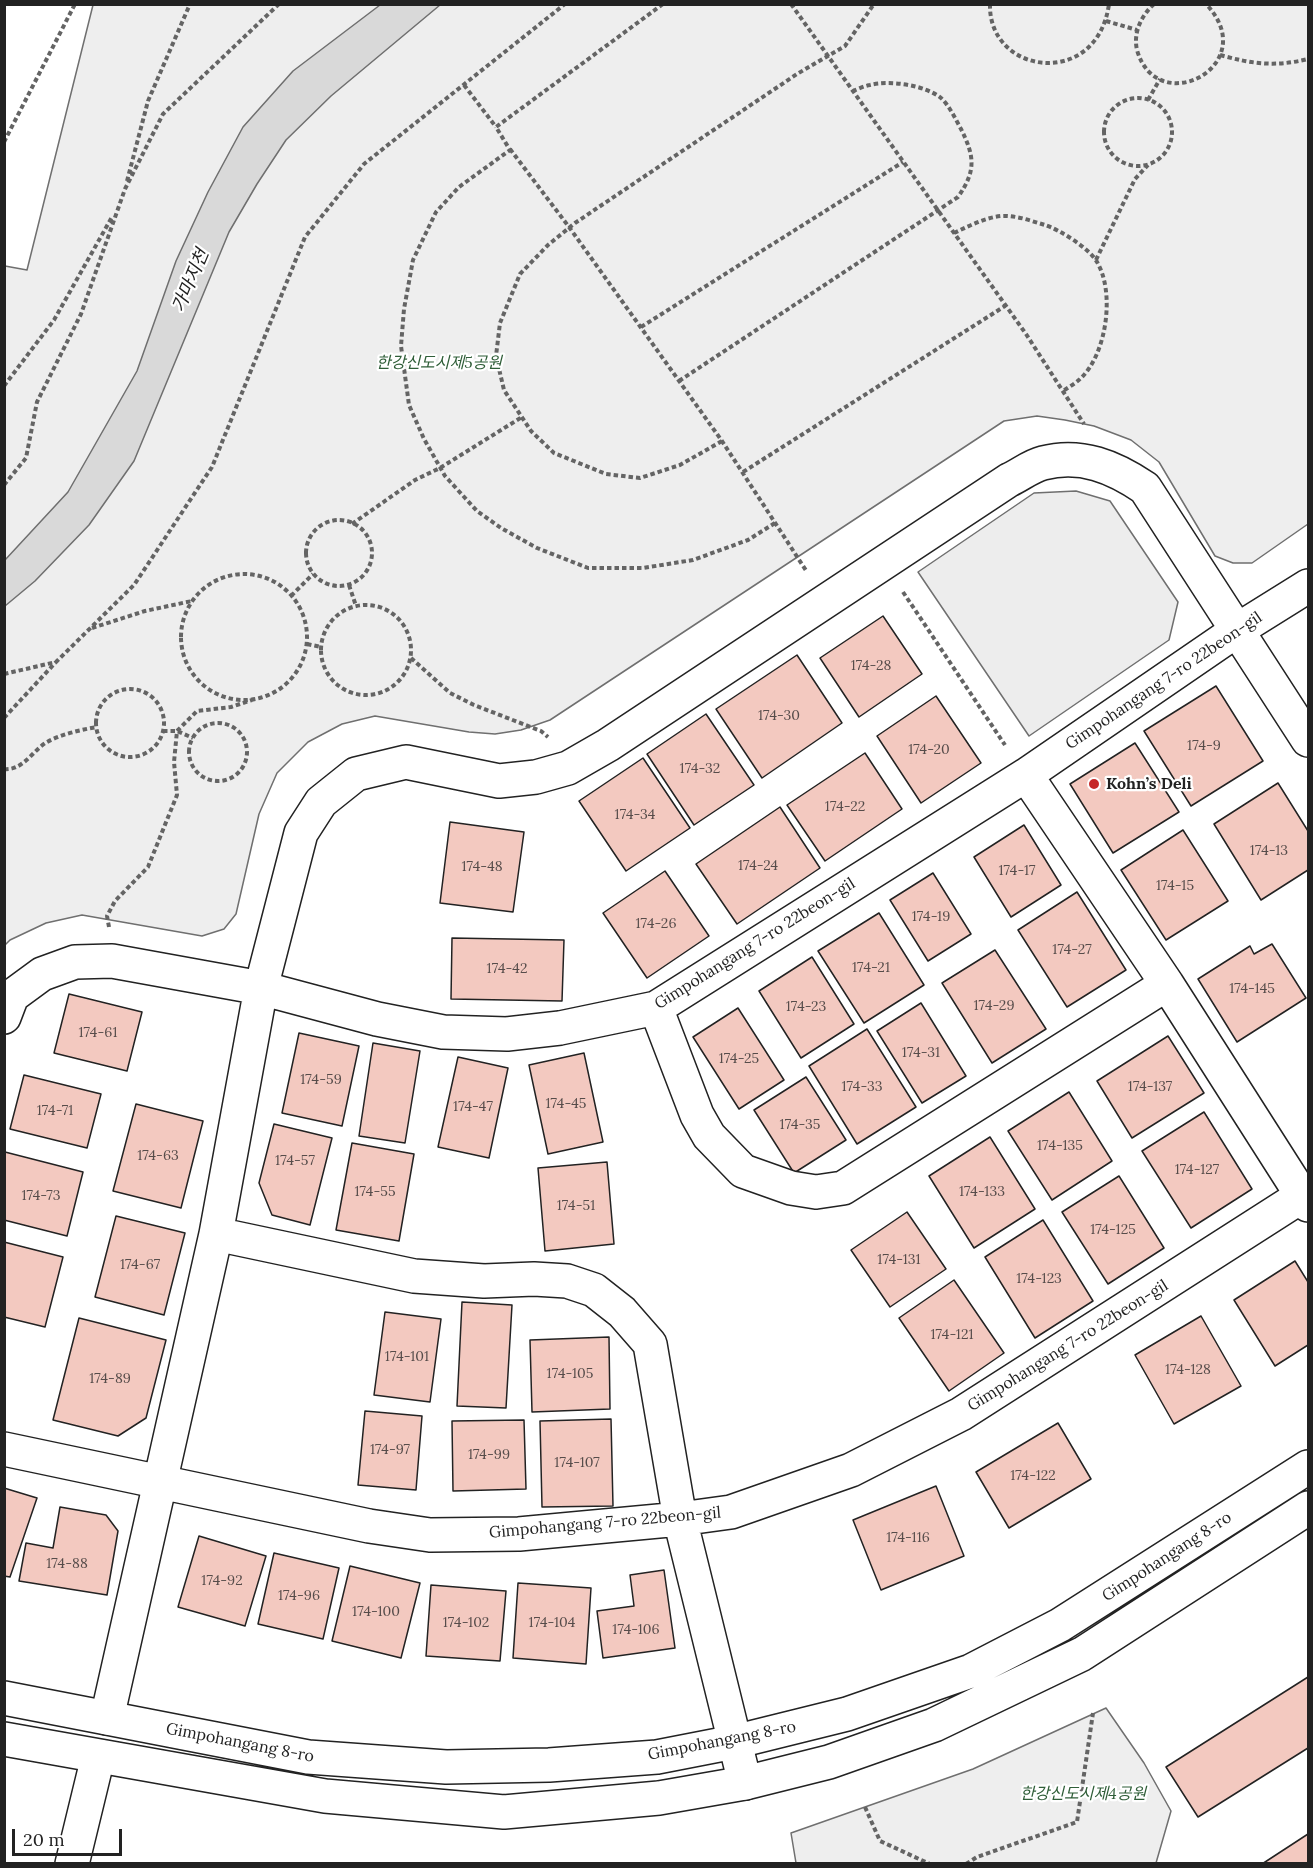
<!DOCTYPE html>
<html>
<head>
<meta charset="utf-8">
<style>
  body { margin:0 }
  #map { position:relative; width:1313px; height:1868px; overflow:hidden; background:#fff; font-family:Lora,serif }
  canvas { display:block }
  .frame { position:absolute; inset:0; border:6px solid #222; pointer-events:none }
  .scale { position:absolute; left:12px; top:1829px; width:110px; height:27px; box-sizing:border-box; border:3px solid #222; border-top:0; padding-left:8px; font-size:18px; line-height:21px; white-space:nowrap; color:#222; -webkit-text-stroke:4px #fff; paint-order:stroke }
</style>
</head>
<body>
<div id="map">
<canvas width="1313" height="1868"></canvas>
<div class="frame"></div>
<div class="scale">20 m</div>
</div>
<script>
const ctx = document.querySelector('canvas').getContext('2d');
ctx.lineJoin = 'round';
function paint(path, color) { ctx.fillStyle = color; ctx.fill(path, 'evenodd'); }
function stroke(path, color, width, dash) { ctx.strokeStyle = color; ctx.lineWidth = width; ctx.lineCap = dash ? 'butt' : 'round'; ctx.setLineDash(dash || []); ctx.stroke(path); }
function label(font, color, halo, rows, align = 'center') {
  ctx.font = font + ' Lora,"Noto Sans KR",serif'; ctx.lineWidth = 4.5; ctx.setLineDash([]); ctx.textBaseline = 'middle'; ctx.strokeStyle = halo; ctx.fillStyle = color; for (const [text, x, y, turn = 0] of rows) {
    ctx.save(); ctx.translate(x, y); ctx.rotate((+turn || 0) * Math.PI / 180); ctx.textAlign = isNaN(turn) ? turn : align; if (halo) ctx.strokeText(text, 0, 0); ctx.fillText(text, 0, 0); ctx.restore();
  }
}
const green = new Path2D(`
  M93 5H1308V524L1252 563H1233L1215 556 1159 462 1131 440 1094 426 1065 420 1037 416 1004 421 550 720 521 730 495 734 469 732 375 716 342 724 308 742 277 773 259 814 236 914 224 929 202 936 82 915 46 923 10 940 5 945V266L27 270Z
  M1106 1708 1144 1763 1171 1811 1156 1863H796L791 1833 973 1769Z`);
const parking = new Path2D(`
  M1076 491 1110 501 1178 602 1169 640 1029 736 918 572 1034 493Z`);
const water = new Path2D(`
  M380 5H440L331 96 286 140 257 184 229 232 134 461 89 525 35 581 5 606V560L68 492 137 371 176 261 208 192 243 127 293 71Z`);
const building = new Path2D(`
  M883 616 922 674 859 717 820 658Z
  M797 655 842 723 762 778 716 709Z
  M1216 686 1263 761 1191 806 1144 731Z
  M936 696 981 763 921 803 877 736Z
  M706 714 754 785 694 825 647 754Z
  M1135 743 1179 812 1113 853 1070 784Z
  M865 753 902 809 825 861 787 805Z
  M643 758 690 828 626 871 579 801Z
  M1278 783 1308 831V870L1261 900 1214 824Z
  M780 807 820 868 737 924 696 864Z
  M450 822 524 832 513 912 440 903Z
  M1024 825 1061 885 1011 917 974 857Z
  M1183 830 1228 901 1166 940 1121 870Z
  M665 871 709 936 647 978 603 913Z
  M933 873 971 934 928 961 890 900Z
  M1077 892 1126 970 1067 1007 1018 930Z
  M879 913 924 985 864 1023 818 951Z
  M452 938 564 940 562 1001 451 999Z
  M1272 944 1306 998 1237 1042 1198 979 1250 946 1254 954Z
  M995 950 1046 1029 992 1063 942 983Z
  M812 957 854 1024 801 1058 759 991Z
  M69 994 142 1012 127 1071 54 1053Z
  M921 1003 966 1076 922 1103 877 1031Z
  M738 1008 784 1080 739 1109 693 1037Z
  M867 1029 916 1107 857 1144 809 1066Z
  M299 1033 359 1046 342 1126 282 1113Z
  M1168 1036 1204 1093 1132 1138 1097 1081Z
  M373 1043 420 1051 405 1143 359 1136Z
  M584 1053 603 1142 548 1154 529 1065Z
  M458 1057 508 1068 489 1158 438 1147Z
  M24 1075 101 1094 87 1148 10 1129Z
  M806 1077 846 1140 794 1173 754 1110Z
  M1069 1092 1112 1161 1052 1200 1008 1131Z
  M136 1104 203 1121 181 1208 113 1191Z
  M1204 1112 1252 1189 1191 1228 1142 1151Z
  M274 1124 332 1138 310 1225 272 1215 259 1183Z
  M990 1137 1035 1209 974 1248 929 1176Z
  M352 1143 414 1154 399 1241 336 1230Z
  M5 1152 83 1172 67 1236 4 1220Z
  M607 1162 614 1244 545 1251 538 1168Z
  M1119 1176 1164 1248 1108 1284 1062 1212Z
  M907 1212 946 1269 890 1307 851 1250Z
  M116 1216 185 1233 164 1315 95 1297Z
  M1043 1220 1093 1301 1035 1338 985 1257Z
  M4 1242 63 1257 45 1327 4 1317Z
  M1295 1261 1308 1282V1345L1275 1366 1234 1300Z
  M954 1280 1004 1353 949 1391 899 1318Z
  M462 1302 512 1305 506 1408 457 1406Z
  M385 1312 441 1319 430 1402 374 1395Z
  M1201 1316 1241 1386 1174 1424 1135 1355Z
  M79 1318 166 1340 146 1418 118 1436 53 1420Z
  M609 1337 610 1409 532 1412 530 1340Z
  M365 1411 422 1416 416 1490 358 1485Z
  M611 1419 613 1506 542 1507 540 1421Z
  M524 1420 526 1489 453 1491 452 1421Z
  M1058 1423 1091 1479 1009 1528 976 1472Z
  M936 1486 964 1556 881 1590 853 1520Z
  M4 1488 37 1498 10 1577 4 1576Z
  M60 1507 106 1515 118 1531 107 1595 19 1581 26 1543 53 1548Z
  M199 1536 266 1556 245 1626 178 1607Z
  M274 1553 339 1568 323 1639 258 1624Z
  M350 1566 420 1583 401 1658 332 1641Z
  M664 1570 675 1648 603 1658 597 1611 634 1606 630 1575Z
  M518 1583 591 1588 586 1664 513 1658Z
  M431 1585 506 1591 500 1661 426 1656Z
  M1308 1677V1748L1198 1817 1166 1767Z
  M1308 1834V1864H1262Z`);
const path = new Path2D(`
  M663 4 496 127 510 150 459 187 436 212 413 260 404 309 401 346 409 405 424 439 445 476 477 511 501 528 537 548 588 568H643L693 560 748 540 775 523
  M791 4 1026 334 1084 424
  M990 4C988 75 1097 90 1109 4
  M1154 4C1141 16 1133 33 1137 50 1157 121 1264 65 1206 4
  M1106 21 1137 30
  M1220 55C1252 64 1276 67 1308 59
  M464 85 496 127
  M1104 132a34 34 0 1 1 68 0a34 34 0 1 1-68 0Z
  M1148 100 1160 79
  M4 142 75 4
  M510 149 569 227 722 441 807 572
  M127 181 148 101 190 4
  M954 233C969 226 984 218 1001 216 1016 215 1031 221 1045 225 1060 230 1089 248 1097 262 1115 292 1107 353 1081 378 1076 383 1069 387 1063 391
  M1096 260 1135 179 1148 165
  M641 327 903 162
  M679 381 958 197C976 171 975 157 961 129 956 120 949 105 941 98 925 85 890 80 870 85 864 86 858 89 853 91
  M4 386 54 320 112 217
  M722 441 680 465 640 478 606 474 554 453 531 431 504 390 496 356 500 323 520 274 548 245 575 223 797 74 845 46 874 4
  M743 472 1005 306
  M4 485 26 458 37 402 81 314 125 189 163 114 279 4
  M306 553a33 33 0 1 1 66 0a33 33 0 1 1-66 0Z
  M352 524 415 480 440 468 522 417
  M181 637a63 63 0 1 1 126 0a63 63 0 1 1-126 0Z
  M349 585 356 606
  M903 592 1005 745
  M291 596 313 574
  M321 650a45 45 0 1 1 90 0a45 45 0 1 1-90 0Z
  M92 628 145 611 192 601
  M307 644 321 647
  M411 658 450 693 474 705 541 731 548 737
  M4 674 56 662 134 585 212 467 305 237 364 164 565 4
  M96 723a34 34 0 1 1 68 0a34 34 0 1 1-68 0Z
  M4 718 56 662
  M189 752a29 29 0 1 1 58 0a29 29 0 1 1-58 0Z
  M163 731H177L193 738
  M4 769C23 771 33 750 47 742 62 734 80 730 97 727
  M109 927 107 916 115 901 148 867 177 795 174 762 177 731 197 711 231 707 252 700
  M865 1807 880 1841 930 1864
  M966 1864 977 1857 1077 1822 1093 1713`);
const street = new Path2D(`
  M1026 775 1167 984 1308 1205
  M656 1008 697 1115 709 1136 743 1171 791 1188 816 1192 843 1188 1167 984
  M4 1017 12 996 42 974 75 962 112 961 261 988 377 1019 443 1032 507 1034 560 1028 656 1008 1026 775 1239 629 1308 586
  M216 1234 414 1276 484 1281 534 1279 567 1281 594 1290 622 1312 650 1344 680 1519 745 1783
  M4 1449 369 1526 430 1535 519 1534 680 1519 731 1512 851 1470 961 1414 1308 1192
  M107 1718 216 1234 261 988 301 833 321 802 356 774 406 762 499 781 536 777 568 768 608 745 1009 480C1020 475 1031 466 1043 463 1081 453 1114 467 1145 488L1308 740
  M72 1864 98 1757`);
const secondary = new Path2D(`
  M4 1698 308 1757 446 1767 549 1765 657 1757 734 1742 847 1714 971 1671 1060 1625 1308 1467
  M4 1739 325 1796 504 1812 659 1798 745 1783 829 1762 934 1725 1082 1654 1308 1508`);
const markers = [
  [1094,784,6,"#c62828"]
];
const numberNames = [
  ["174-28",871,666],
  ["174-30",779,716],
  ["174-9",1204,746],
  ["174-20",929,750],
  ["174-32",700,769],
  ["174-22",845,807],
  ["174-34",635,815],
  ["174-13",1269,851],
  ["174-24",758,866],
  ["174-48",482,867],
  ["174-17",1017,871],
  ["174-15",1175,886],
  ["174-19",931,917],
  ["174-26",656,924],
  ["174-27",1072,950],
  ["174-21",871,968],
  ["174-42",507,969],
  ["174-145",1252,989],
  ["174-29",994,1006],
  ["174-23",806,1007],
  ["174-61",98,1033],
  ["174-31",921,1053],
  ["174-25",739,1059],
  ["174-59",321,1080],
  ["174-33",862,1087],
  ["174-137",1150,1087],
  ["174-45",566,1104],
  ["174-47",473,1107],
  ["174-71",55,1111],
  ["174-35",800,1125],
  ["174-135",1060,1146],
  ["174-63",158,1156],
  ["174-57",295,1161],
  ["174-127",1197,1170],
  ["174-55",375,1192],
  ["174-133",982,1192],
  ["174-73",41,1196],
  ["174-51",576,1206],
  ["174-125",1113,1230],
  ["174-131",899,1260],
  ["174-67",140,1265],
  ["174-123",1039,1279],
  ["174-121",952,1335],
  ["174-101",407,1357],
  ["174-128",1188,1370],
  ["174-105",570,1374],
  ["174-89",110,1379],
  ["174-97",390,1450],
  ["174-99",489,1455],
  ["174-107",577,1463],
  ["174-122",1033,1476],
  ["174-116",908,1538],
  ["174-88",67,1564],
  ["174-92",222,1581],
  ["174-96",299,1596],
  ["174-100",376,1612],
  ["174-102",466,1623],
  ["174-104",552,1623],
  ["174-106",636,1630]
];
const parkNames = [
  ["한강신도시제5공원",439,363],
  ["한강신도시제4공원",1083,1794]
];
const streetNames = [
  ["Gimpohangang 7-ro 22beon-gil",1164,681,-34],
  ["Gimpohangang 7-ro 22beon-gil",755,944,-32],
  ["Gimpohangang 7-ro 22beon-gil",1068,1346,-32],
  ["Gimpohangang 7-ro 22beon-gil",605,1523,-5],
  ["Gimpohangang 8-ro",1167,1557,-33],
  ["Gimpohangang 8-ro",722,1741,-11],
  ["Gimpohangang 8-ro",240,1743,11]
];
const poiNames = [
  ["Kohn’s Deli",1106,784]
];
const waterNames = [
  ["가마지천",191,281,-67]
];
paint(green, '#eee');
stroke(green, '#6f6f6f', 1.5);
paint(parking, '#ededed');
stroke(parking, '#6f6f6f', 1.5);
paint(water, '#d9d9d9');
stroke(water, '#6f6f6f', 1.5);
paint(building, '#f3c9c0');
stroke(building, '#222', 1.5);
stroke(street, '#222', 36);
stroke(secondary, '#222', 36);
stroke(path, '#646464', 4, [4.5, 3]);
stroke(street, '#fff', 33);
stroke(secondary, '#fff', 33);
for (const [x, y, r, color] of markers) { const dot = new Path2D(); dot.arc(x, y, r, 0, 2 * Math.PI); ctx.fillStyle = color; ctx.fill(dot); stroke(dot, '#fff', 2); }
label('14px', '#564c4a', null, numberNames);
label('italic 16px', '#2f5e38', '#fff', parkNames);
label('16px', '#222', '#fff', streetNames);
label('bold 16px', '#222', '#fff', poiNames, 'left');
label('italic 18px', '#222', '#fff', waterNames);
</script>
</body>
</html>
